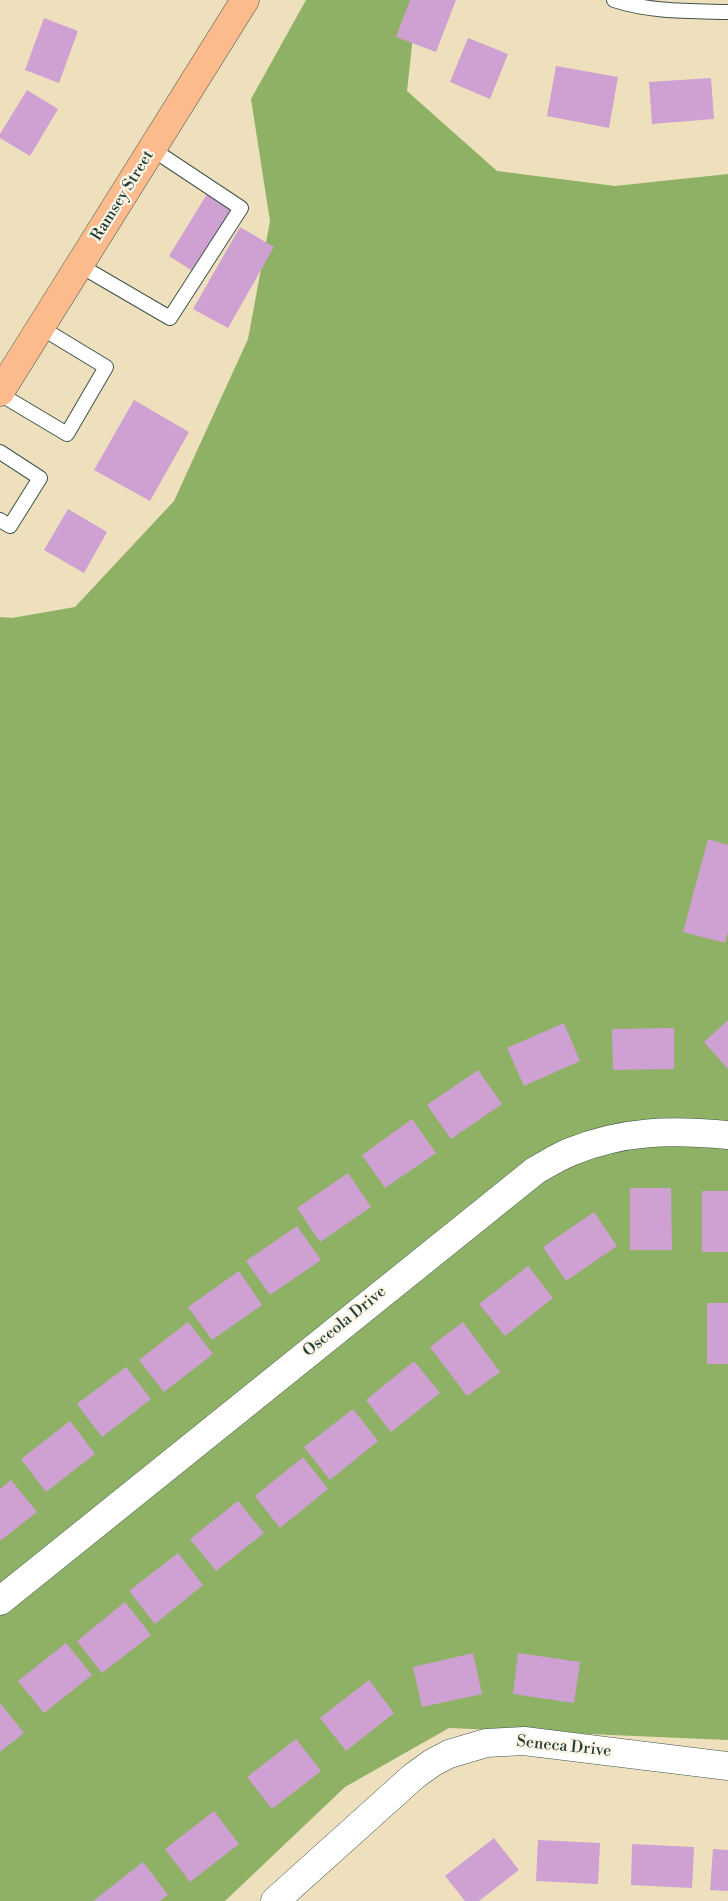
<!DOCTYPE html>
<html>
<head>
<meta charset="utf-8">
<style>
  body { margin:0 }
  canvas { display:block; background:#eedfbd }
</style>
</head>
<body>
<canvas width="728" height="1901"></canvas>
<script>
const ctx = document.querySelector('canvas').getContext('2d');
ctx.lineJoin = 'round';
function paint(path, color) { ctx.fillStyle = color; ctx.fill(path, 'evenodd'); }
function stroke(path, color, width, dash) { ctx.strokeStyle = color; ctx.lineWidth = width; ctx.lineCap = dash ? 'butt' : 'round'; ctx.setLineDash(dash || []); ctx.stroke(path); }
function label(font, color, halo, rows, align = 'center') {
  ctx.font = font + ' "Libre Bodoni",serif'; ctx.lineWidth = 4.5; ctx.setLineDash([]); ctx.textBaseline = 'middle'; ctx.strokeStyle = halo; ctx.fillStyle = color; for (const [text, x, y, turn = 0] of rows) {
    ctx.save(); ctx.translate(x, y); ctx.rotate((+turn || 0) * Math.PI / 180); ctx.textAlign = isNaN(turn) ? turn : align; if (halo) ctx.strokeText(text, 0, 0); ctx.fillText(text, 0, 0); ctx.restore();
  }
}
const forest = new Path2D(`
  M306 0H417L407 91 497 171 615 186 728 174V1740L449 1728 345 1787 225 1901H0V617L12 618 75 607 174 501 248 339 270 221 251 99Z`);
const building = new Path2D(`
  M410 0H456L436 52 396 37Z
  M44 18 78 31 59 83 25 70Z
  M468 38 508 54 490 99 450 82Z
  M556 66 618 77 609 128 547 116Z
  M711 78 714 119 652 124 649 82Z
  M27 90 58 109 30 156 0 138V134Z
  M212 186 237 201 194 272 169 256Z
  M240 227 274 247 228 328 193 309Z
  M134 400 189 432 150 501 94 470Z
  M68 509 107 532 84 573 44 550Z
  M708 839 728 845V932L725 943 683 932Z
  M728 1020V1069L704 1042Z
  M564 1023 580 1061 524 1086 507 1048Z
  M674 1028V1069L613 1070 612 1029Z
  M478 1070 502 1104 451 1139 427 1105Z
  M412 1119 436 1153 385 1188 362 1155Z
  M348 1173 371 1207 320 1242 297 1208Z
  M630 1188H671L672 1250H630Z
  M702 1191H728V1252H702Z
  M594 1212 617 1246 566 1281 543 1247Z
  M297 1226 321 1260 270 1295 246 1261Z
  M528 1266 553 1298 505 1336 479 1304Z
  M239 1271 262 1305 212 1340 188 1307Z
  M707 1303H728V1364H707Z
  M188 1322 213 1354 164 1392 139 1360Z
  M463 1322 500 1372 467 1396 430 1347Z
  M414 1361 440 1393 391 1432 366 1400Z
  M126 1367 151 1399 102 1437 77 1404Z
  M353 1409 378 1441 330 1480 304 1447Z
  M70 1421 95 1454 46 1492 21 1459Z
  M303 1457 328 1489 280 1528 255 1496Z
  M11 1480 37 1512 0 1541V1489Z
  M238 1501 264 1533 216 1571 190 1539Z
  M178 1553 203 1585 155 1624 129 1591Z
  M125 1602 151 1635 102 1673 77 1641Z
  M66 1643 92 1675 44 1713 18 1681Z
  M473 1653 482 1694 422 1707 413 1667Z
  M518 1653 580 1662 574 1703 513 1694Z
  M369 1680 394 1713 346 1751 320 1718Z
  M0 1703 24 1733 0 1752Z
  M296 1739 321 1771 272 1809 247 1777Z
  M214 1811 239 1844 190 1882 165 1849Z
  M494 1838 519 1870 479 1901H465L445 1876Z
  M538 1840 600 1843 598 1884 536 1881Z
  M632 1844 694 1847 692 1888 631 1885Z
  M713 1849 728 1850V1891L710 1890Z
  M143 1862 168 1895 160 1901H93Z`);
const lane = new Path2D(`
  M614 0C650 12 690 11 728 12
  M79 265 170 318 241 208 152 149
  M0 394 67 434 106 367 40 327
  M0 452 40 478 10 526 0 520`);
const street = new Path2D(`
  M0 1601 536 1170C547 1164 558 1157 570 1152 624 1130 671 1130 728 1135
  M275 1901 414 1776 432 1763 449 1754 486 1743 524 1741 728 1766`);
const primary = new Path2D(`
  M0 392 245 0`);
const streetNames = [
  ["Ramsey Street",123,196,-58],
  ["Osceola Drive",345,1322,-39],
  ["Seneca Drive",564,1747,6]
];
paint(forest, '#8eb166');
paint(building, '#cea1d2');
stroke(lane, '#3e5549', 16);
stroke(street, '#3e5549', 29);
stroke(primary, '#3e5549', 29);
stroke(lane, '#fff', 14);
stroke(street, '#fff', 28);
stroke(primary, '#fbbb8c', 28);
label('16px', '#1f3d34', '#fcf5e5', streetNames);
</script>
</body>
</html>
